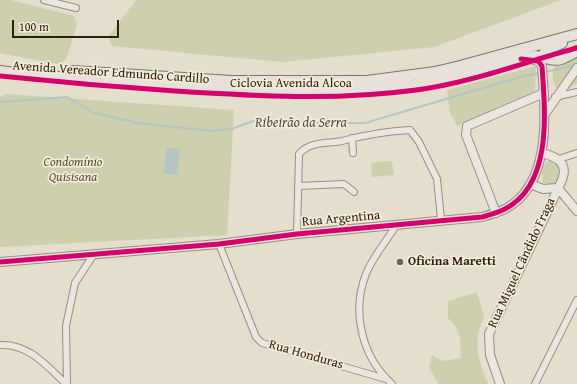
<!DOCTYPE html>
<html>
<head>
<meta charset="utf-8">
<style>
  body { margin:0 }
  #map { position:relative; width:577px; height:384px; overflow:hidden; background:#e4decd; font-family:"Gentium Book Plus",serif }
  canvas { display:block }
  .scale { position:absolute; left:12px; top:20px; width:107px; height:18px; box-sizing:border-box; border:2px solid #321e0e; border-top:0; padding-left:5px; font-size:12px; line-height:14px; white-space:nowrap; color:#321e0e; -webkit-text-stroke:3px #f3ecd9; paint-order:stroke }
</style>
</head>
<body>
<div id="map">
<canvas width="577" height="384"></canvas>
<div class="scale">100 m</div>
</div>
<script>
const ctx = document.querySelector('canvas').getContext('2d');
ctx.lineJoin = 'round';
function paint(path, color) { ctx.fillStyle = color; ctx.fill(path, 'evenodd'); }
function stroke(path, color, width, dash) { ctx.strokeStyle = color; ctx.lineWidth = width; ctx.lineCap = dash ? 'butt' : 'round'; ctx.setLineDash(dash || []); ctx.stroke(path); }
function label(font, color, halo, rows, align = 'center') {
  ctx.font = font + ' "Gentium Book Plus",serif'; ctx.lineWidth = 3.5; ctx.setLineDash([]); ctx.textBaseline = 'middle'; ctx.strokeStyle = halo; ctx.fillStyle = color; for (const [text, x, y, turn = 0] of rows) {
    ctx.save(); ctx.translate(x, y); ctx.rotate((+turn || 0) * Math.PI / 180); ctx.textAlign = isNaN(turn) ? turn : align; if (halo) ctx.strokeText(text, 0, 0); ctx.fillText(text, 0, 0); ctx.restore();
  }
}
const green = new Path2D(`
  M0 0H11L74 16 77 25 66 60 57 64 0 53Z
  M136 0H561L434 47 283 62 112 46 108 37Z
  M577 56V84L561 89 556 88C552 82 551 67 558 62 562 59 572 58 577 56Z
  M536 66 535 91 457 126 450 113 447 90Z
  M6 94 234 110 227 235 0 247V97Z
  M549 159 558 162 560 171 556 184 551 186 543 182C540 173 542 166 549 159Z
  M392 161 394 175 372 177 371 163Z
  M477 292 484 317C472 343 478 359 488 384H438L429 367 432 355 442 361 461 358C460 340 462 331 448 318V301Z`);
const water = new Path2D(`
  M167 148 180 149 177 175 164 174Z`);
const stream = new Path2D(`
  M545 72 576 65
  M0 102 67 97 94 113 138 123 211 131 231 129 253 121 263 119 322 123H365L524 76 541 73`);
const minor = new Path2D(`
  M44 0 76 8
  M555 97 577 92
  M352 138 353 153
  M559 159 577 153
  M298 186 344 184 354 192
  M297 234 299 154C310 141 327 144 342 141 365 135 386 131 410 130L419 142 437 179 441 219
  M219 244 256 337 262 343 386 379
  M0 345C28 343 47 366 66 384
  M67 384 66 326 75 283 94 254
  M392 384C362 357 351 312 366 274 372 258 388 239 397 224
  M535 384 577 300`);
const tertiary = new Path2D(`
  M545 114 577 68
  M530 184 543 189 558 188C570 168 563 158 542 153
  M558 188 577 211
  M496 213 466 135 467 126 544 93
  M0 262 219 244 297 234 482 217C489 215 497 213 505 209 553 184 545 111 542 66L538 61 530 59
  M500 384 490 355 489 334 558 189`);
const primary = new Path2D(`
  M544 58 545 51 562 43
  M0 71 31 75 240 90H360L415 85 535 56C558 60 555 64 577 51
  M73 71 232 81H367L435 72 460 66 577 34`);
const cycleway = new Path2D(`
  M0 76C58 82 116 87 175 91 255 96 336 101 416 90 471 83 524 62 577 48
  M0 262 219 244 297 234 482 217C489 215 497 213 505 209 553 184 545 111 542 66L538 61 521 59`);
const markers = [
  [400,262,4,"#706151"]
];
const streetNames = [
  ["Avenida Vereador Edmundo Cardillo",111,73,4],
  ["Ciclovia Avenida Alcoa",291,84],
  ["Rua Argentina",341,219,-5],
  ["Rua Miguel Cândido Fraga",522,263,-65],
  ["Rua Honduras",306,355,16]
];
const parkNames = [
  ["Condomínio",73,163],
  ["Quisisana",73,178]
];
const poiNames = [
  ["Oficina Maretti",408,262]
];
const waterNames = [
  ["Ribeirão da Serra",301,123]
];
paint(green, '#cdcfad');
paint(water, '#b3c6c3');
stroke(stream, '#b3c6c3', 2);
stroke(minor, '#958f84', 8);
stroke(tertiary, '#958f84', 10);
stroke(primary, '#7c756b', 12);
stroke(minor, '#eae6de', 6);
stroke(tertiary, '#eae6de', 8);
stroke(primary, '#e7e2d9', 10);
stroke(cycleway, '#d6006c', 5);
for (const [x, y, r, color] of markers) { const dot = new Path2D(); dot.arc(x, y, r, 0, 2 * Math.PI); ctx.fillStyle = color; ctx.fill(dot); stroke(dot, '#f3ecd9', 1.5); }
label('13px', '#321e0e', '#f3ecd9', streetNames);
label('italic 13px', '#5b5036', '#f3ecd9', parkNames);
label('bold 13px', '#321e0e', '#f3ecd9', poiNames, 'left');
label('italic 14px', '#524d43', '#f3ecd9', waterNames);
</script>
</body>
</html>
